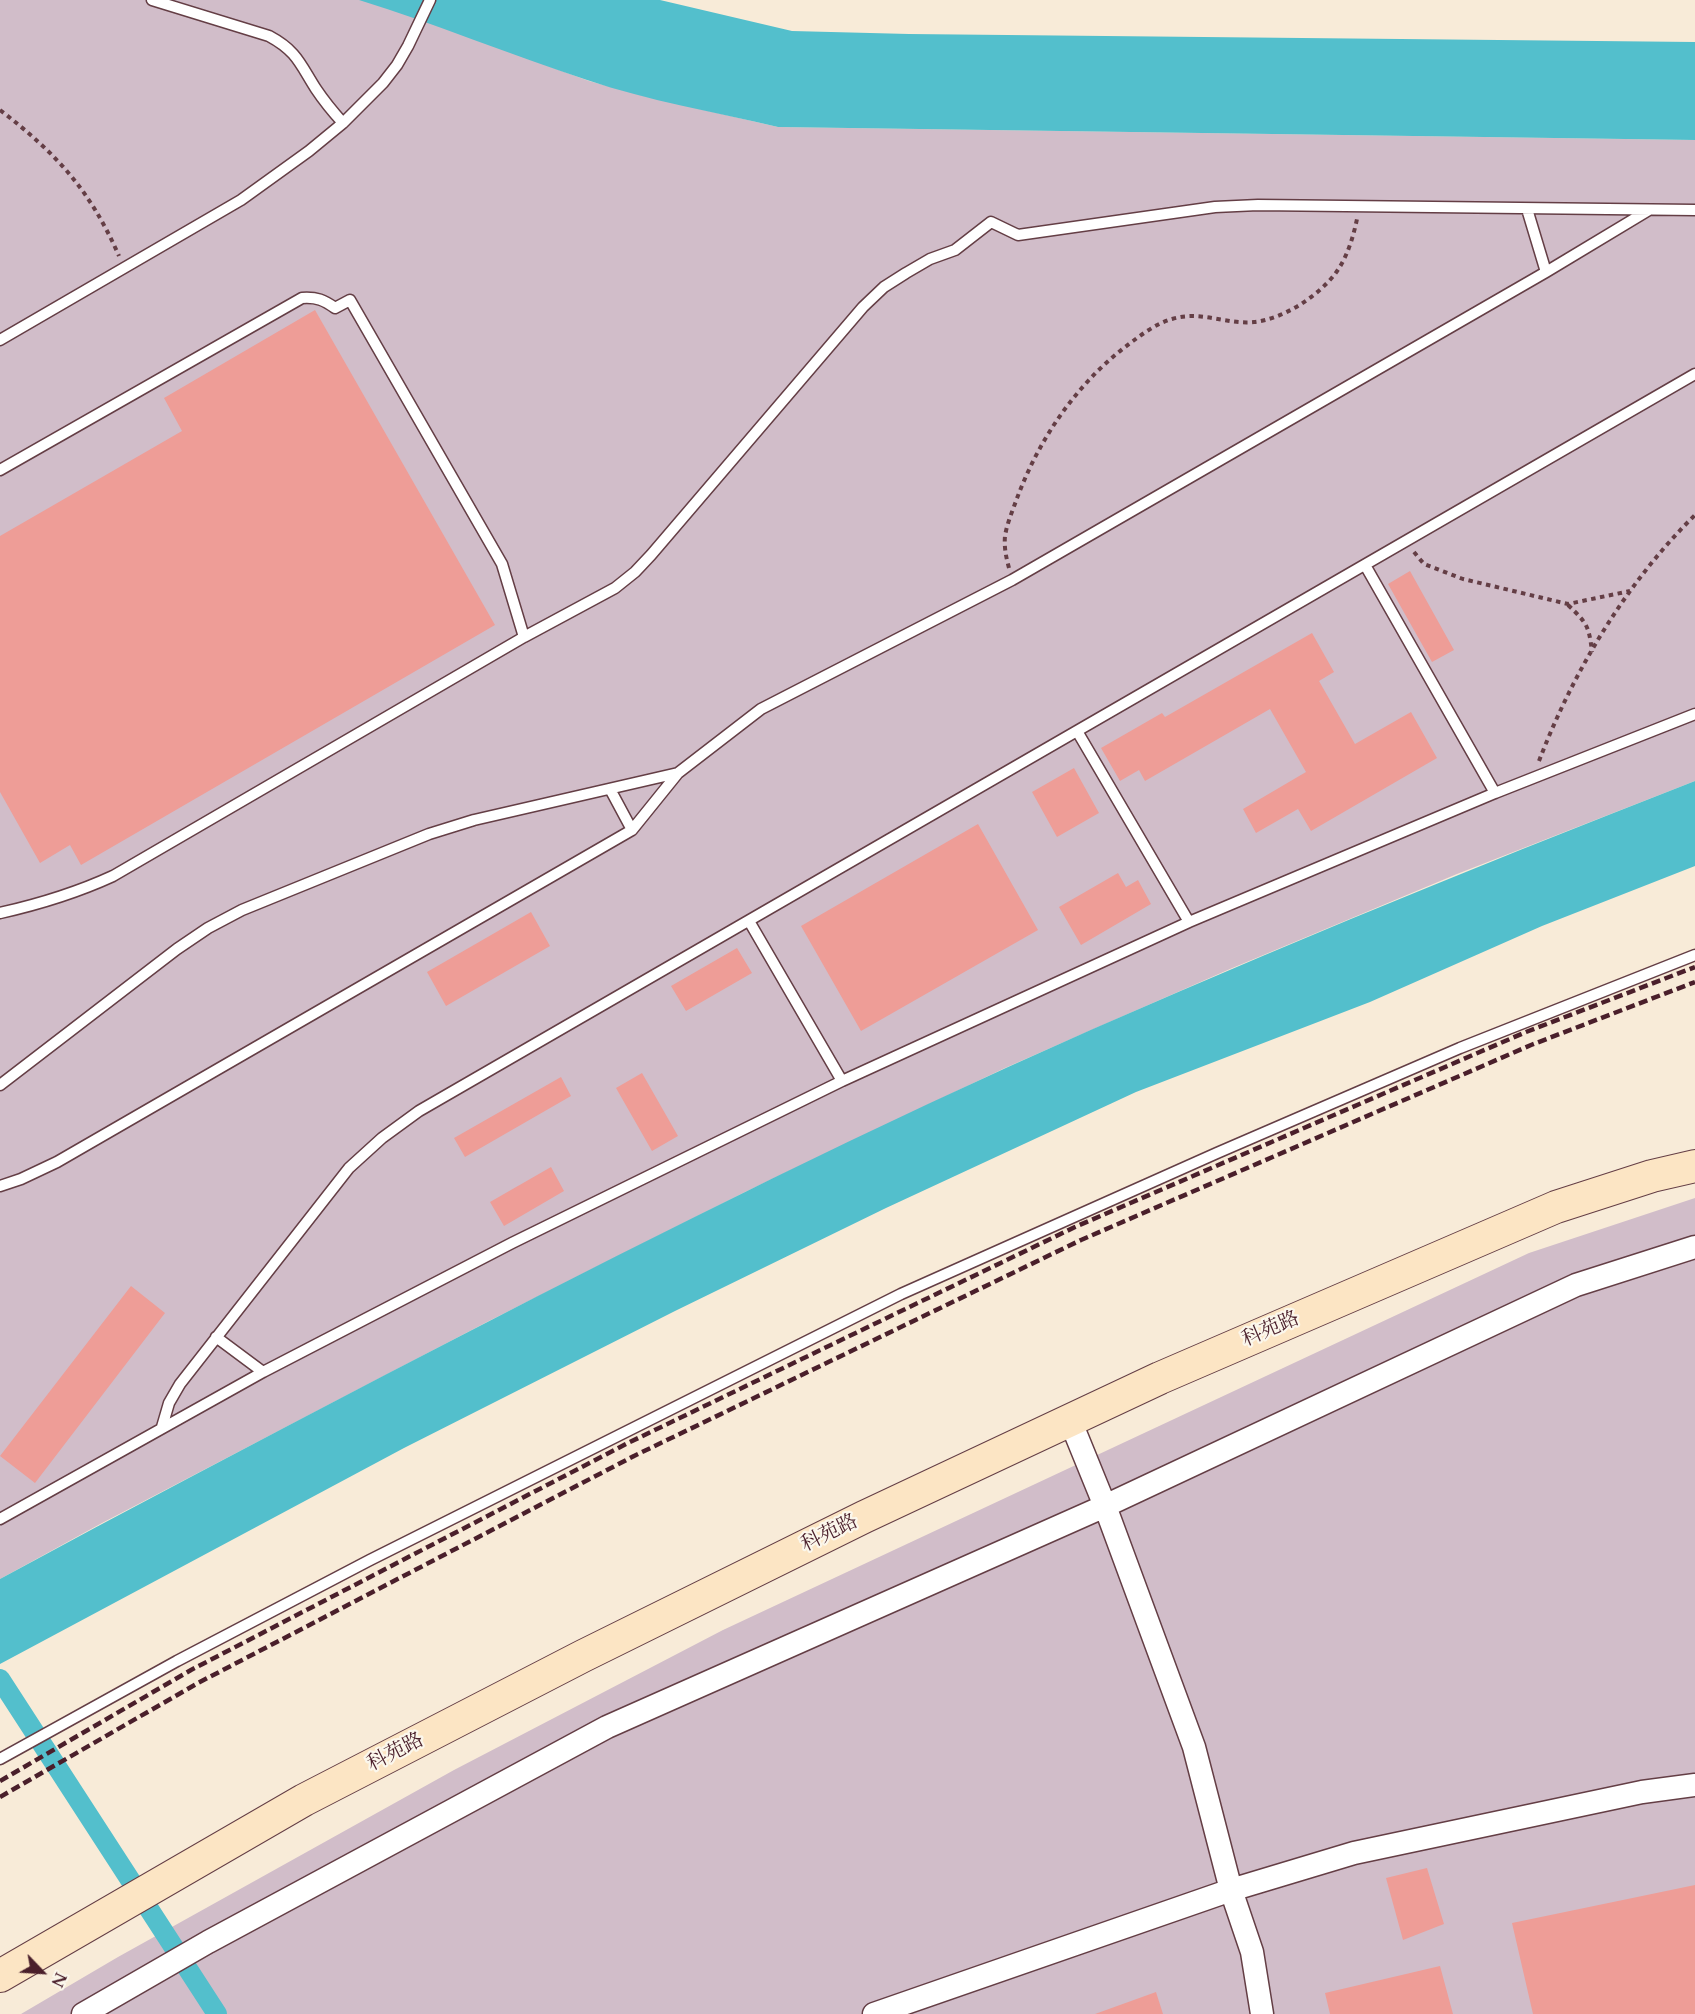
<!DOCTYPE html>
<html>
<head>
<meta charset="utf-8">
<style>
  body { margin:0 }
  #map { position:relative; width:1695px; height:2014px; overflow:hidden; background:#f8ebd8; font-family:Cardo,serif }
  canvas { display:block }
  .north { position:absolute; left:12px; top:1942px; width:60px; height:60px; -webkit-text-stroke:4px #fbf7ec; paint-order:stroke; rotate:115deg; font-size:16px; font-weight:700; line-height:24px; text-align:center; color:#4a1f2b }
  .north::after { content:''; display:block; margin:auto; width:21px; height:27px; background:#4a1f2b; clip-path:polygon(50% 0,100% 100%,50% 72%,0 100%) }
</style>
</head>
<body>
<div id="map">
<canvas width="1695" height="2014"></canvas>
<div class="north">N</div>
</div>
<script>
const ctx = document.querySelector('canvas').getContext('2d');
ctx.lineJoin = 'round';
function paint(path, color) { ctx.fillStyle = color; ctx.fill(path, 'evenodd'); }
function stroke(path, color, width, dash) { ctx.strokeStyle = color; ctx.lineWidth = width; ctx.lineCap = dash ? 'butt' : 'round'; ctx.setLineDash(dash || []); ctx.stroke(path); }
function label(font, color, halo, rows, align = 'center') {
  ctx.font = font + ' Cardo,"Noto Serif SC",serif'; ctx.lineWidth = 4.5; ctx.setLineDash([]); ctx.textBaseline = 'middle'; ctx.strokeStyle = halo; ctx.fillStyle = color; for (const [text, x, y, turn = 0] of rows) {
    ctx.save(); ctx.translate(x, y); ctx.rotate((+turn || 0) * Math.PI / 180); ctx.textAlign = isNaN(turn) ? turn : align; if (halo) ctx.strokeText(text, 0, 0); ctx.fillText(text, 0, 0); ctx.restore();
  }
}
const industrial = new Path2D(`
  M0 0H369L589 81 648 97 778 127 1695 140V781L1457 874 1230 969 1005 1068 745 1192 487 1322 102 1523 0 1579Z
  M1695 1198V2014H21L118 1957 454 1770 723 1630 1529 1253Z`);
const water = new Path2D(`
  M359 0H660L792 31 909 34 1695 42V140L778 127C715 112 649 101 587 80 511 55 436 24 359 0Z
  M1695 781V866L1542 926 1370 1002 1136 1092 886 1208 675 1311 404 1448 0 1664V1579C127 1510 255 1443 383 1376 589 1269 797 1163 1008 1067 1234 965 1464 871 1695 781Z`);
const canal = new Path2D(`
  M0 1679 217 2014`);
const building = new Path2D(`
  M315 310 495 625 81 865 70 845 40 863 0 792V536L182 431 164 398Z
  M1410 571 1454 650 1432 662 1388 584Z
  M1312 633 1334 672 1319 681 1355 744 1411 712 1437 758 1311 831 1298 809 1256 833 1243 809 1306 772 1270 709 1145 781 1139 770 1120 781 1101 748 1162 713 1165 717Z
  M1074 768 1099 813 1057 837 1032 792Z
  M978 824 1038 930 861 1031 801 926Z
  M1118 873 1126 887 1138 880 1151 904 1081 945 1059 907Z
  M531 912 550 946 446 1006 427 972Z
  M737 948 752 973 686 1011 671 986Z
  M642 1073 678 1136 652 1151 616 1088Z
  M561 1077 571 1096 465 1157 454 1138Z
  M551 1167 564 1191 504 1226 490 1202Z
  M131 1286 165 1313 35 1483 0 1456Z
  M1427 1868 1444 1924 1403 1940 1386 1878Z
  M1695 1885V2014H1533L1512 1923Z
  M1440 1966 1453 2014H1330L1325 1993Z
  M1156 1992 1163 2014H1095Z`);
const path = new Path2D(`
  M0 110C57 154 90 190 119 256
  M1414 552 1424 564 1463 579 1568 604 1630 591
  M1009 568C1006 557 1004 547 1005 536 1007 524 1012 512 1016 501 1039 438 1078 381 1133 341 1145 332 1158 323 1172 319 1200 310 1227 325 1254 322 1283 319 1317 297 1335 274 1347 258 1353 238 1357 219
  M1568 605C1587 623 1589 626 1592 652
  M1539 761C1573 672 1626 583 1695 515`);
const lane = new Path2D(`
  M152 0 269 36C297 51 300 64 316 89 324 101 333 112 343 123
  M1527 209 1546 272
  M0 340 241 200 309 151 343 123 383 83 397 65 408 46 430 0
  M0 470 302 298C317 297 324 300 335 308L350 300 502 564 524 637
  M1365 565 1495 793
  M1077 731 1189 922
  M610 789 632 830
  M0 913C40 904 76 893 113 876L524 637 615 588 635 572 651 555 863 307 884 287 906 273 930 259 955 250 991 222 1018 235 1215 207 1258 205 1695 210
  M749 921 842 1081
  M0 1085 177 949 208 928 242 910 429 834 474 820 678 773 761 709 1012 580 1546 272 1649 210
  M0 1186 21 1179 57 1162 632 830 678 773
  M216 1337 263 1372
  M162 1427 169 1403 180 1384 349 1168 382 1138 419 1111 1695 374
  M0 1519 263 1372 512 1243 842 1081 1189 922 1495 793 1695 714
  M0 1759 177 1661 370 1560 901 1294 1217 1153 1460 1048 1695 955`);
const street = new Path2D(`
  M1070 1420 1105 1506 1194 1747 1231 1890 1252 1952 1262 2014
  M83 2014 208 1942 607 1727 1105 1506 1576 1285 1695 1247
  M874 2014 1231 1890 1354 1853 1642 1792 1695 1785`);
const secondary = new Path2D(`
  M0 1976 304 1800 583 1656 864 1517 1160 1378 1556 1207 1652 1176 1695 1166`);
const rail = new Path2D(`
  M0 1781 191 1670 628 1443 1075 1227 1526 1032 1695 967
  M0 1797 198 1683 634 1456 1081 1240 1531 1045 1695 982`);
const streetNames = [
  ["科苑路",1271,1330,-23],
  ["科苑路",830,1534,-26],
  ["科苑路",396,1753,-27]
];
paint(industrial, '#d1bdc9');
paint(water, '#53bfcc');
stroke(canal, '#53bfcc', 20);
paint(building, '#ee9d97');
stroke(lane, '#643e45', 13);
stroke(street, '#643e45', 25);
stroke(secondary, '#643e45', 34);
stroke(path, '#643e45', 4, [4.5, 4.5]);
stroke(lane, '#fff', 10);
stroke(street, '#fff', 22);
stroke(secondary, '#fce5c4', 32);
stroke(rail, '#4a1f2b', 4.5, [9, 4.5]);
label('20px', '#4a1f2b', '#fbf7ec', streetNames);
</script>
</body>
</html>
